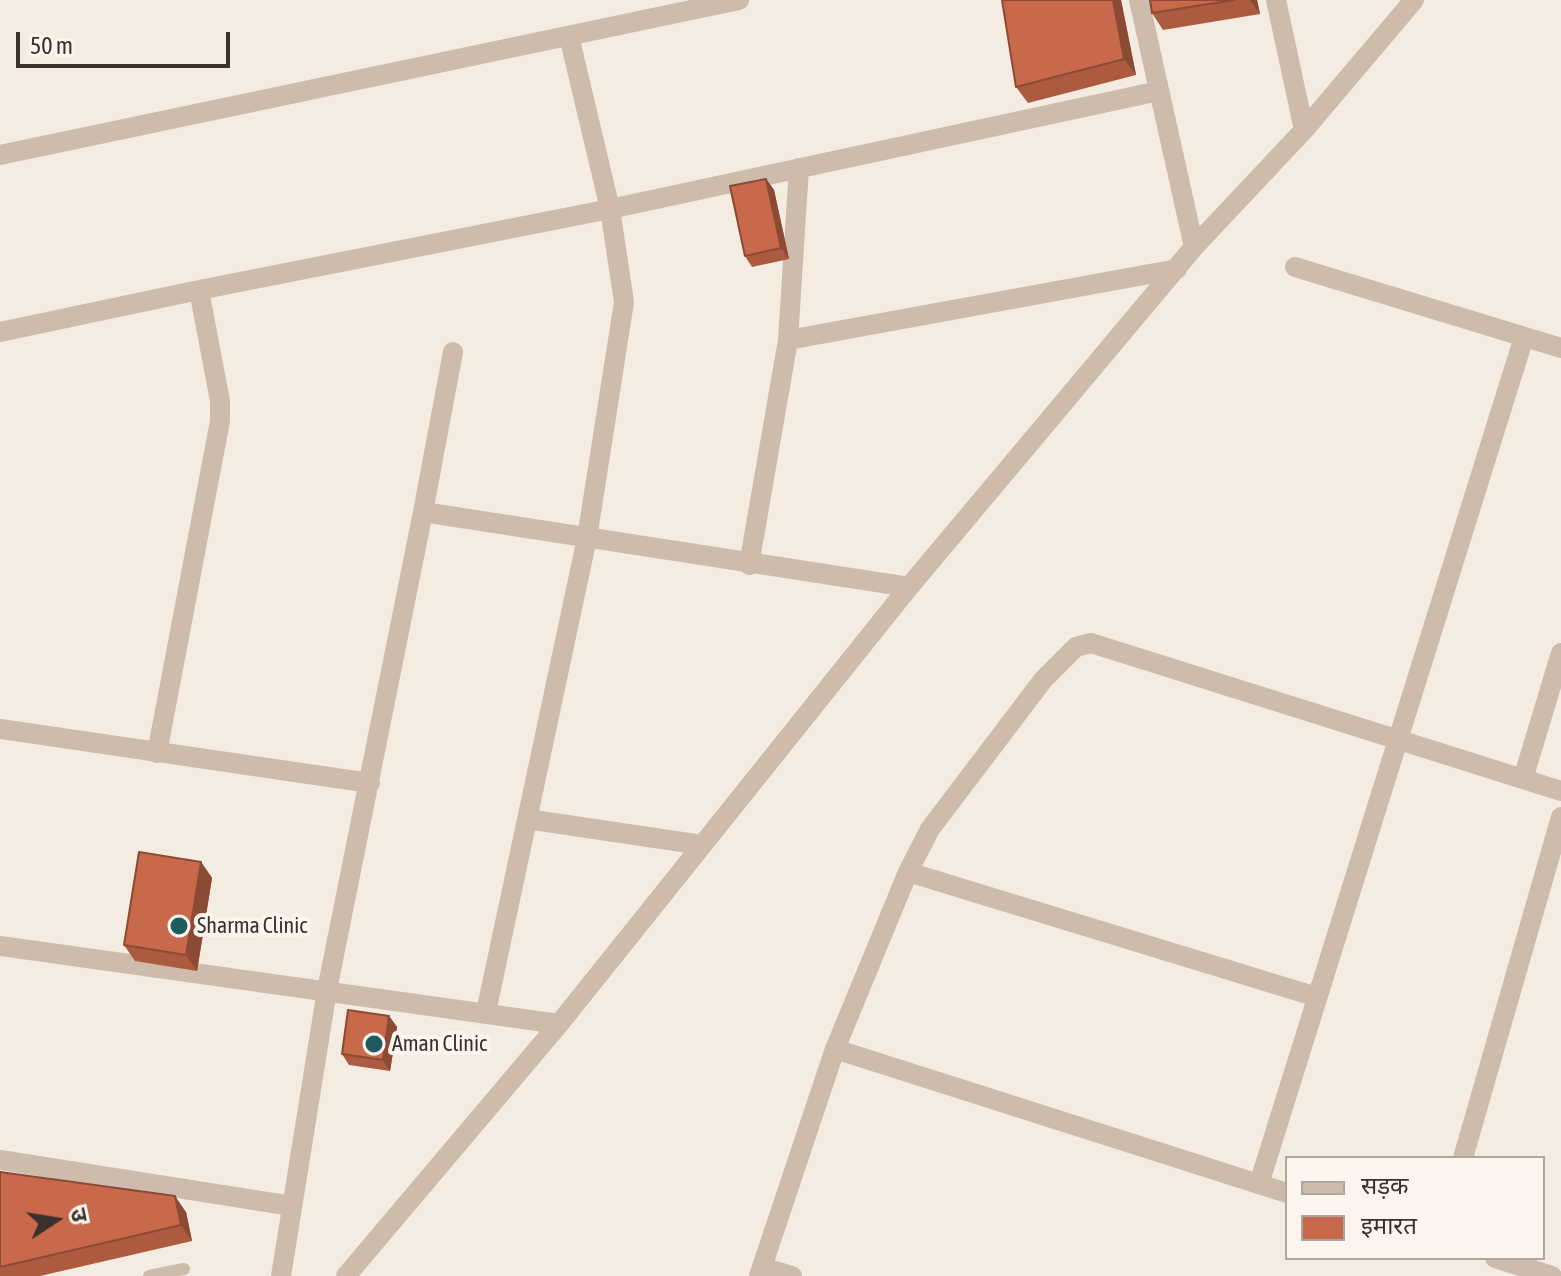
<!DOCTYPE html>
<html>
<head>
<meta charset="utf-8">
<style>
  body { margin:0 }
  #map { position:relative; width:1561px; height:1276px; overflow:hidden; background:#f4ebe1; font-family:"Asap Condensed","Noto Sans Devanagari",sans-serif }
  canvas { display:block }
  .legend { position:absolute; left:1285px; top:1156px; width:260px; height:104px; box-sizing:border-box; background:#fbf5ee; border:2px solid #aea6a0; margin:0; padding:10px 14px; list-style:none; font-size:24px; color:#3b302b }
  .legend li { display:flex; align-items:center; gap:16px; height:40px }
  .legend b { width:40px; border:2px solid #aea6a0 }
  .north { position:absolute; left:16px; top:1180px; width:80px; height:80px; -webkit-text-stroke:6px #fbf5ee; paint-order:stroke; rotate:78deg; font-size:22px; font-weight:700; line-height:32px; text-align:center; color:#3b302b }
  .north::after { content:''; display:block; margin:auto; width:28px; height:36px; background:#3b302b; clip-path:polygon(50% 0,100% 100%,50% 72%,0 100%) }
  .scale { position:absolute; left:16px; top:32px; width:214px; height:36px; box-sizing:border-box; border:4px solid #3b302b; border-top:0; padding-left:10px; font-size:24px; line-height:28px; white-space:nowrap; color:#3b302b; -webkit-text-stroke:6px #fbf5ee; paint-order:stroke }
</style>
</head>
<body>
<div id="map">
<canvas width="1561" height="1276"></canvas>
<ul class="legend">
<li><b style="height:10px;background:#cdbbac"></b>सड़क</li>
<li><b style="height:22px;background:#c8694b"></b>इमारत</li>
</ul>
<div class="north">उ</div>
<div class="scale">50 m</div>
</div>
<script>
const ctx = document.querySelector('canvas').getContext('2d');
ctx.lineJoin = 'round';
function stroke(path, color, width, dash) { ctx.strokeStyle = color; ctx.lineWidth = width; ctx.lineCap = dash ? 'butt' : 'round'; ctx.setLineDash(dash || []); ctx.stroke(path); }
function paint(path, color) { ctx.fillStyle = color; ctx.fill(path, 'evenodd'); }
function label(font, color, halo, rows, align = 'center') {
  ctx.font = font + ' "Asap Condensed",sans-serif'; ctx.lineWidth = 8; ctx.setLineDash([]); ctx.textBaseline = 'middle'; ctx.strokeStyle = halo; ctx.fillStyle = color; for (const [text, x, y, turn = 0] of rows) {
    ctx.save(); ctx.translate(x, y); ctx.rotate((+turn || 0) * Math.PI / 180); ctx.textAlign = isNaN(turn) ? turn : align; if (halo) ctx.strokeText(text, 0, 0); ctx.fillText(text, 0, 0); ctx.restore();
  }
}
const service = new Path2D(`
  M149 1276 184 1269`);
const minor = new Path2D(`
  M1139 0 1194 247
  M1276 0 1304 130
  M0 155 739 0
  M1295 267 1561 348
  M199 290 610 209 1159 91
  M0 332 199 290 220 401V421L157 753
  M788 340 799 168
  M423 512 453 352
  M749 565 788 340 1177 269
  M0 729 370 783
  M1523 779 1561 653
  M527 819 702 845
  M908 872 1317 997
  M0 946 559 1024
  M486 1012 587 538 624 302 610 209 569 36
  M835 1049 908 872 930 829 1043 680 1076 647 1091 643 1561 791
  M1463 1158 1561 817
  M0 1160 292 1206
  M1259 1184 1524 337
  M1495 1258 1552 1276
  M762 1267 792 1276
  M281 1276 327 990 423 512 909 587
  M346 1276 559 1024 909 587 1194 247 1304 130 1414 0
  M759 1276 835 1049 1287 1193`);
const wall = new Path2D(`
  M1121 0 1136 75 1028 103 1016 87Z
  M1150 0H1257L1260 14 1163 30 1152 13Z
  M766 179 774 190 789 259 752 267 745 256Z
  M201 862 212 878 197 971 135 961 124 945Z
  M389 1016 397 1027 390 1071 349 1065 342 1054Z
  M0 1172 186 1212 192 1241 40 1276H0Z`);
const shadedWall = new Path2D(`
  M1113 0H1121L1136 75 1124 59Z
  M1250 0H1257L1260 14Z
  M766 179 774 190 789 259 781 248Z
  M201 862 212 878 197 971 186 955Z
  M389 1016 397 1027 390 1071 383 1060Z
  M175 1196 186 1212 192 1241 181 1225Z`);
const building = new Path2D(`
  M1002 0H1113L1124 59 1016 87Z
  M1150 0H1234L1152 13Z
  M766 179 781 248 745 256 730 186Z
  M139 852 201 862 186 955 124 945Z
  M348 1010 389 1016 383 1060 342 1054Z
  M0 1172 175 1196 181 1225 0 1267Z`);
const markers = [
  [179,926,10,"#1f5a5e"],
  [374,1044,10,"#1f5a5e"]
];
const poiNames = [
  ["Sharma Clinic",197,926],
  ["Aman Clinic",392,1044]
];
stroke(service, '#cdbbac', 12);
stroke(minor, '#cdbbac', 20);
paint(wall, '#ac5a40');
paint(shadedWall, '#8c4a34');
paint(building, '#c8694b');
stroke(building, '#8c4a34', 2);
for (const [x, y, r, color] of markers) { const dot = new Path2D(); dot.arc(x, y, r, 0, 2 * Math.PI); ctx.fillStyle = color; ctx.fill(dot); stroke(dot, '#fbf5ee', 3); }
label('22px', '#3b302b', '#fbf5ee', poiNames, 'left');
</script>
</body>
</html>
